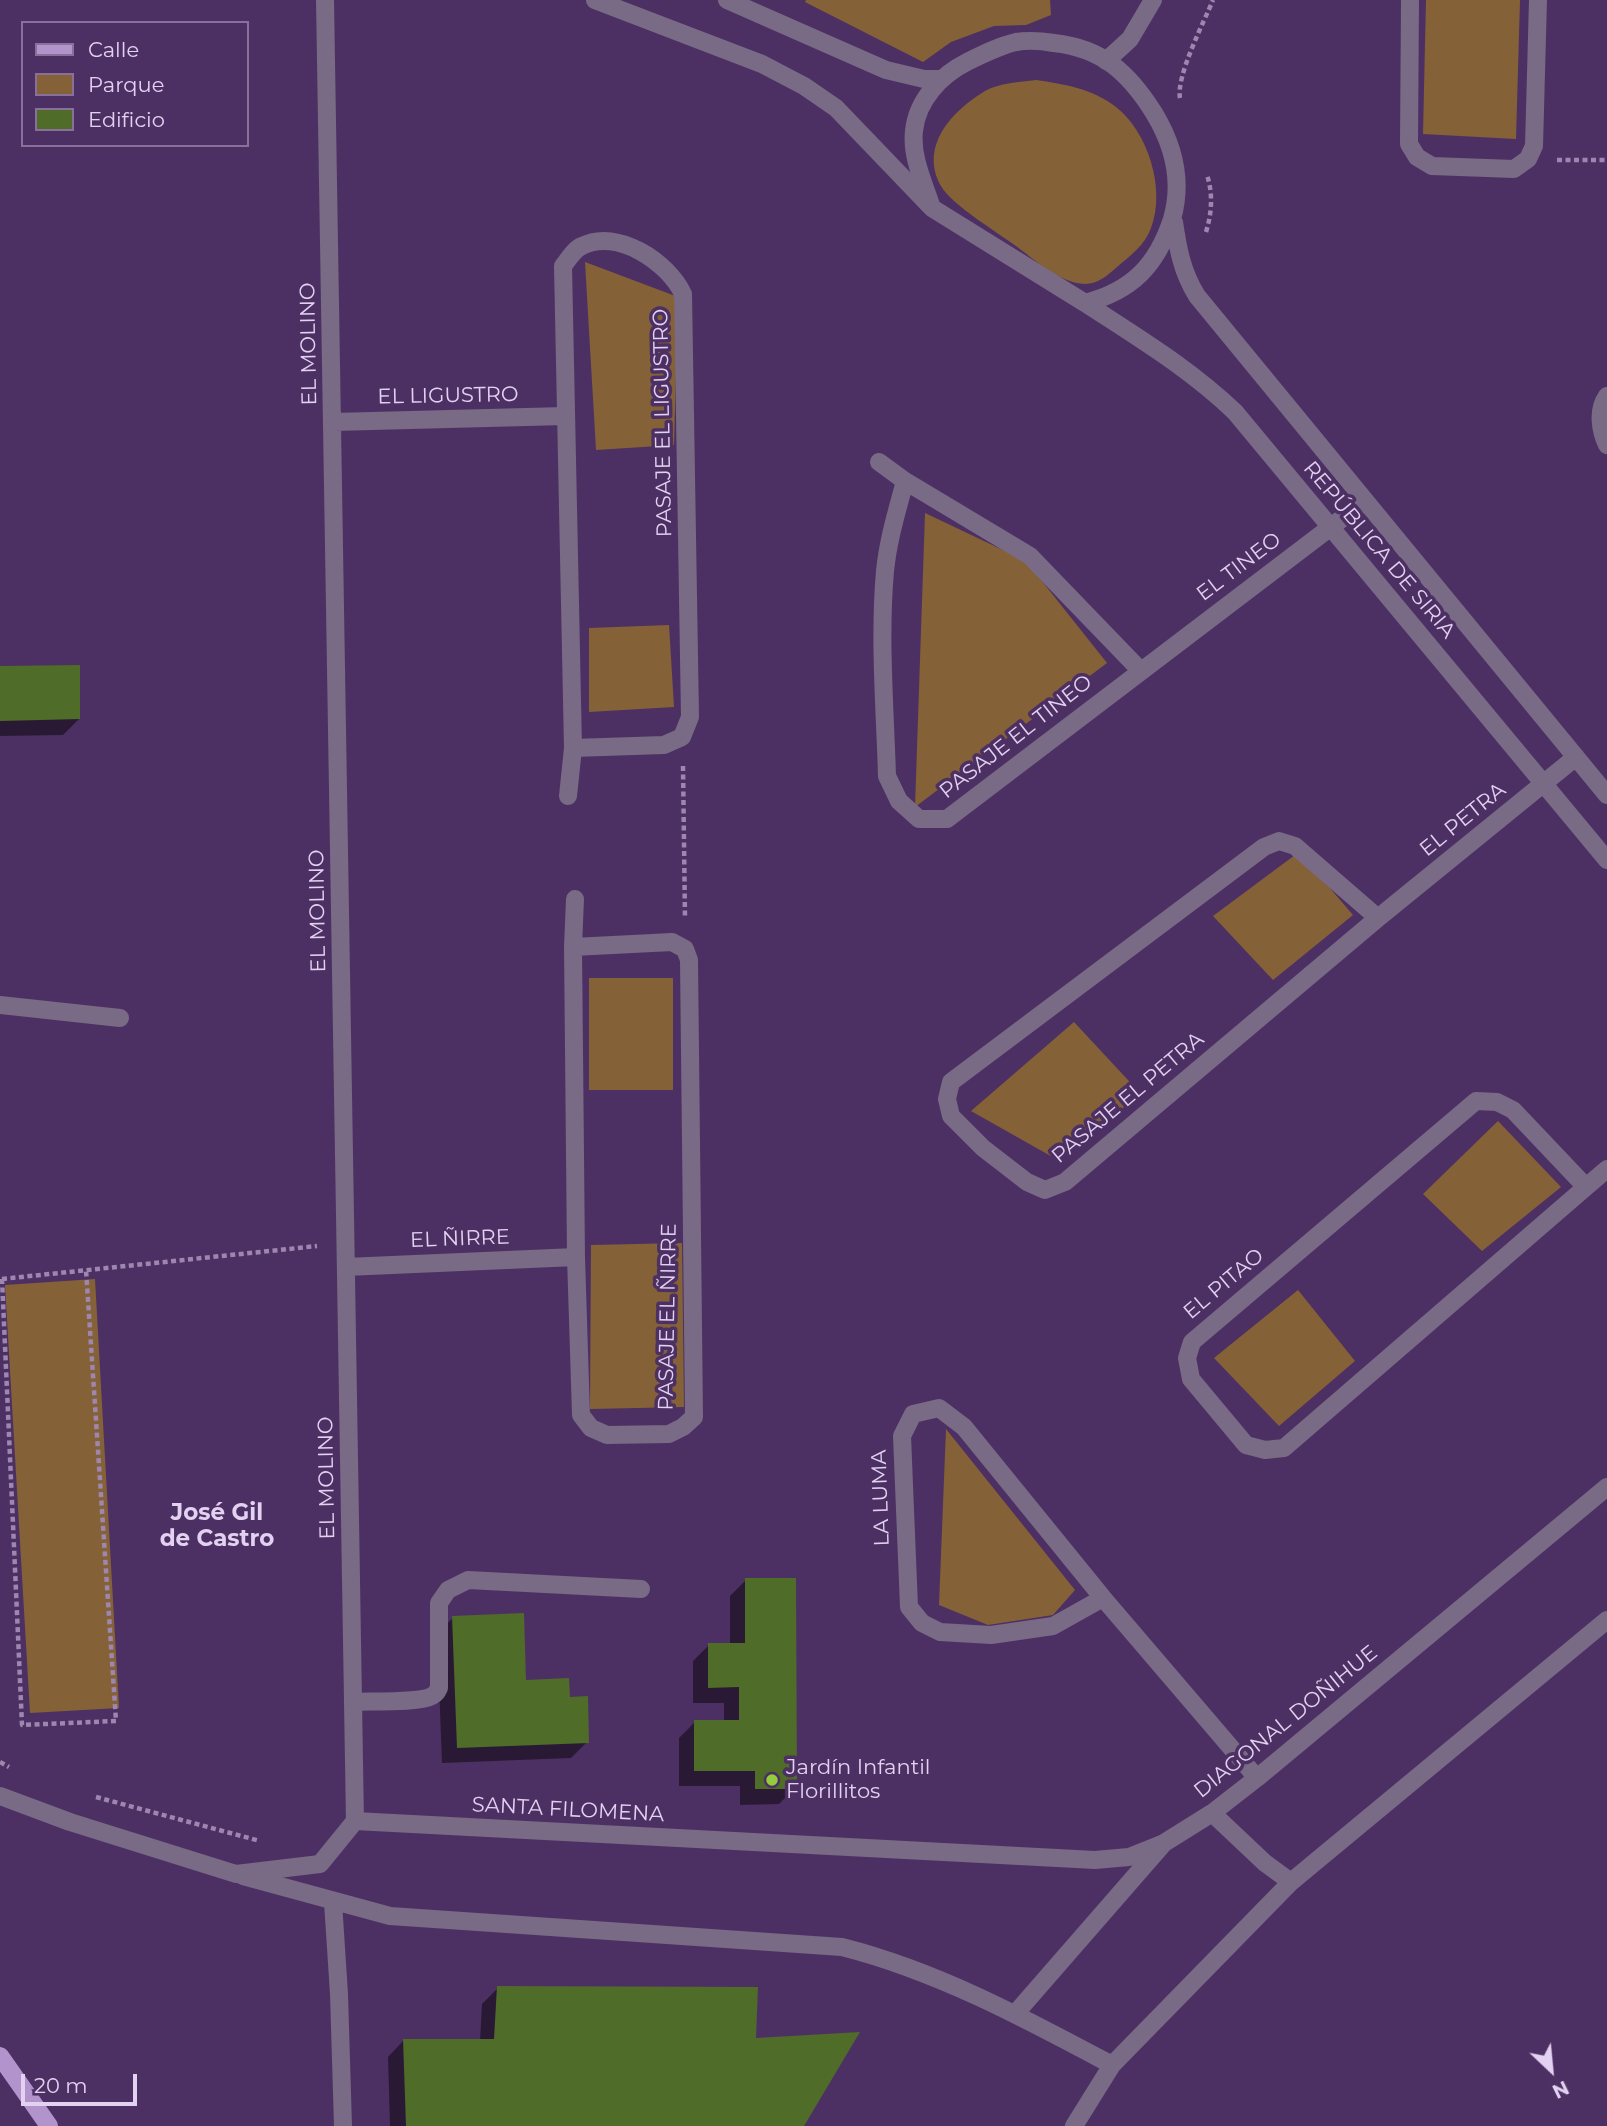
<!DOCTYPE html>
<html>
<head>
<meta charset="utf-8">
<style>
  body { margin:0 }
  #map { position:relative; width:1607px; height:2126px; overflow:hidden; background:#4d3063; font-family:Montserrat,sans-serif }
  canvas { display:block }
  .legend { position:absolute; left:21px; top:21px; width:228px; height:126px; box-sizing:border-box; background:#4d3063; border:2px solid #89709b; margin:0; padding:9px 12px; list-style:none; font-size:21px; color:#e2d1f0 }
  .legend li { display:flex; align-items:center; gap:14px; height:35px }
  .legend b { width:35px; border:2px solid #89709b }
  .north { position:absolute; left:1516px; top:2035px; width:70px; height:70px; -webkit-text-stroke:5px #4d3063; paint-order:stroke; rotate:154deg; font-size:19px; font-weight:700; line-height:28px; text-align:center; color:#e2d1f0 }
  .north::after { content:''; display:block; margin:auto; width:24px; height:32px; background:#e2d1f0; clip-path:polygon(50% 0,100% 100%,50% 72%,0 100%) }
  .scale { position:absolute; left:21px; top:2074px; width:116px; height:32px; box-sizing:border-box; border:4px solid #e2d1f0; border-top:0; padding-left:9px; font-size:21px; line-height:24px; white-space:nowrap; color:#e2d1f0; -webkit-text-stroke:5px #4d3063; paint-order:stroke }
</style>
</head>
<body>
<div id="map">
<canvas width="1607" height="2126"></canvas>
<ul class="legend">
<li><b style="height:9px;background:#b293cb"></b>Calle</li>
<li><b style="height:19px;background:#856137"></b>Parque</li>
<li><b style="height:19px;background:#4f6c28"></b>Edificio</li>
</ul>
<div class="north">N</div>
<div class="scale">20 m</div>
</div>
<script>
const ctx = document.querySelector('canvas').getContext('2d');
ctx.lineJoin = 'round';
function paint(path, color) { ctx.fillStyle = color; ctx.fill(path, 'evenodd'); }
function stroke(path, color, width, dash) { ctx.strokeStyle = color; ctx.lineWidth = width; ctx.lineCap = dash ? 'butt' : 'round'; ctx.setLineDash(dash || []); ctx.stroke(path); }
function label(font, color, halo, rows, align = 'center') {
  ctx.font = font + ' Montserrat,sans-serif'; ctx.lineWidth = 7; ctx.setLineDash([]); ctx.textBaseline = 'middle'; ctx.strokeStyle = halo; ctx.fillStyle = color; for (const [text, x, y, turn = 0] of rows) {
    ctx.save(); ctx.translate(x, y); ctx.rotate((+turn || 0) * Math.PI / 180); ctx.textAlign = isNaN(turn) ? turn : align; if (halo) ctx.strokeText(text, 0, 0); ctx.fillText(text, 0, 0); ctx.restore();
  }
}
const green = new Path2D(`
  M806 0H1050L1051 15 1026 25 994 26 951 42 923 62 805 2Z
  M1426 0H1520L1516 139 1423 134Z
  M1036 80C1064 84 1093 89 1116 107 1148 132 1166 189 1151 228 1145 245 1130 256 1117 267 1108 275 1098 284 1085 284 1059 283 1035 260 1016 246 997 232 952 205 941 186 919 146 952 111 985 91 999 83 1020 82 1036 80Z
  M585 262 678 297 674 445 596 450Z
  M925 513 1026 561 1107 663 915 807Z
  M669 625 674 707 589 712V628Z
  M1299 852 1353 915 1273 980 1213 916Z
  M589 978H673V1090H589Z
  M1074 1022 1141 1094 1056 1159 971 1111Z
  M1498 1121 1561 1187 1482 1251 1423 1194Z
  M682 1243 684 1407 590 1409 591 1245Z
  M95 1279 119 1708 30 1713 5 1285Z
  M1298 1290 1355 1361 1279 1426 1214 1358Z
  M946 1429 1075 1590 1053 1615 988 1625 939 1605Z`);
const shadow = new Path2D(`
  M0 668 79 719 63 735 0 736Z
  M746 1580 795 1788 779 1804 740 1805V1786H679V1738L695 1722H724V1703H693V1661L709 1645H730V1596Z
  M453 1618 587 1742 571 1758 442 1763 437 1633Z
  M498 1988 755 2040 802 2126H390L388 2057 403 2041H480L482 2004Z`);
const building = new Path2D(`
  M80 665V719L0 721V666Z
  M745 1578H796L797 1789H755V1771H694V1720H739V1687L708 1688V1643H745Z
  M524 1613 526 1680 569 1678 570 1697 588 1696 589 1743 457 1748 452 1616Z
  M497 1986 758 1987 756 2038 860 2032 804 2126H406L403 2039H494Z`);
const path = new Path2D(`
  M1180 98C1176 76 1204 22 1213 0
  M1557 160H1607
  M1206 232C1212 213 1213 193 1207 175
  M683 766 685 918
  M2 1279 22 1725 116 1721 86 1270
  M2 1279 317 1246
  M0 1762 9 1767
  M96 1797 260 1841`);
const minor = new Path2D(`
  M325 0 355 1821
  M595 0 762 64 804 86 836 108 932 208 1085 303C1132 291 1157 265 1172 219 1183 181 1174 146 1154 113 1129 73 1102 48 1054 43 1042 41 1028 40 1016 42 999 46 983 54 967 62 941 75 917 100 914 131 911 157 924 183 932 208
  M727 0 886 70 924 79H939
  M1410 0 1409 144 1417 157 1432 166 1514 169 1528 159 1534 146 1538 0
  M1106 61 1130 39 1153 0
  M1174 222C1178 249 1182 272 1197 296L1607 795
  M1085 303C1137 337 1189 368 1235 412L1607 860
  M1607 396C1597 410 1600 430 1607 445
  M333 422 565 416
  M879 462 905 481 1030 556 1140 670
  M905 481C897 511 888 540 885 571 879 638 885 708 887 776L899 801 919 819H947L1365 501
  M568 796 573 748 563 266C568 260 574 249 582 246 617 228 668 262 683 294L690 717 682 737 664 745 573 748
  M1378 918 1295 846 1279 841 1264 847 951 1082 947 1099 951 1116 983 1148 1027 1182 1045 1190 1065 1182 1378 918 1576 757
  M573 947 672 942 685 949 689 960 694 1417 683 1427 669 1434 607 1435 591 1428 581 1415 576 1257 573 947 575 899
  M0 1005 120 1018
  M1586 1187 1513 1110 1497 1102 1476 1101 1192 1342 1187 1358 1191 1379 1246 1445 1265 1450 1284 1448 1586 1187 1607 1169
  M346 1267 576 1257
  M1103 1598 1053 1626 991 1635 940 1632 922 1623 909 1607 902 1436 913 1414 939 1408 964 1427 1103 1598 1257 1778
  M353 1702C369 1701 420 1703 432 1696 436 1694 437 1692 439 1688V1603L448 1590 468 1580 641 1589
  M0 1796 70 1822 236 1874 320 1864 355 1821 1095 1860 1129 1857 1164 1843
  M1212 1813 1265 1863 1291 1882
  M243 1876 390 1916 842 1947C937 1971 1026 2019 1112 2065
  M333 1902 339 1994 343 2126
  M1015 2014 1164 1843 1212 1813 1257 1778 1607 1487
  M1074 2126 1112 2065 1291 1882 1607 1620`);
const major = new Path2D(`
  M0 2056 49 2126`);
const markers = [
  [772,1780,7,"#93cc3d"]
];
const streetNames = [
  ["EL MOLINO",309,344,-91],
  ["EL LIGUSTRO",448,396,-1],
  ["PASAJE EL LIGUSTRO",663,423,-91],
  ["REPÚBLICA DE SIRIA",1379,550,50],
  ["EL TINEO",1239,567,-37],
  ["PASAJE EL TINEO",1016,737,-38],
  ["EL PETRA",1463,820,-39],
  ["EL MOLINO",318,911,-91],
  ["PASAJE EL PETRA",1128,1098,-40],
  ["EL ÑIRRE",460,1239,-2],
  ["EL PITAO",1224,1284,-40],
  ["PASAJE EL ÑIRRE",668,1317,-89],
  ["EL MOLINO",327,1478,-91],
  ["LA LUMA",881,1498,-92],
  ["DIAGONAL DOÑIHUE",1286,1722,-39],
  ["SANTA FILOMENA",568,1810,3]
];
const poiNames = [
  ["Jardín Infantil",786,1768],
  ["Florillitos",786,1792]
];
const neighbourhoodNames = [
  ["José Gil",217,1513],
  ["de Castro",217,1539]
];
paint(green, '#856137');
paint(shadow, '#0007');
paint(building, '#4f6c28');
stroke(path, '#9d86af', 4.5, [5, 3.5]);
stroke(minor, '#796a86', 18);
stroke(major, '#b293cb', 18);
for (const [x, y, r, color] of markers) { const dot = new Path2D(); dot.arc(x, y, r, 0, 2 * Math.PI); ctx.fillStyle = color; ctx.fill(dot); stroke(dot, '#4d3063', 2.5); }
label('21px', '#e2d1f0', '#4d3063', streetNames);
label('21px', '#e2d1f0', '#4d3063', poiNames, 'left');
label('bold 23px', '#e2d1f0', '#4d3063', neighbourhoodNames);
</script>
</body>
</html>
